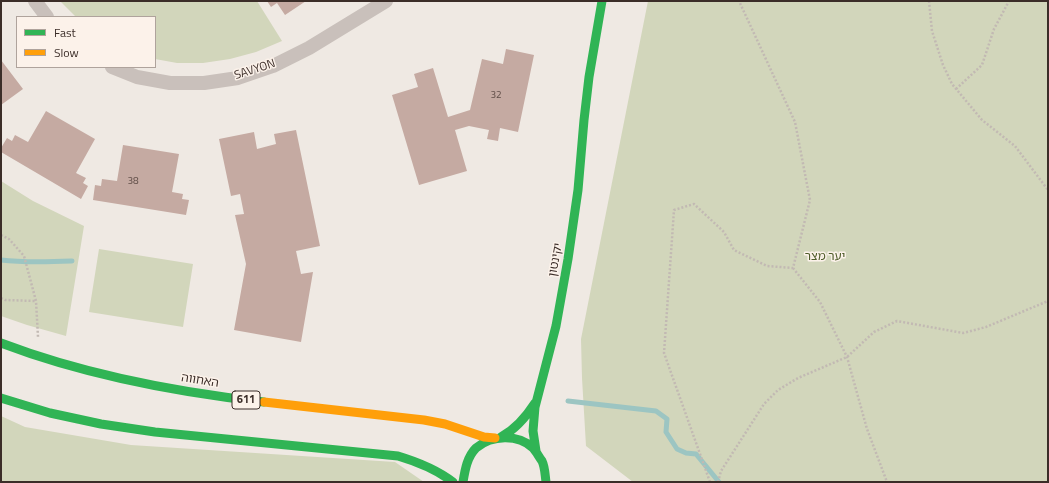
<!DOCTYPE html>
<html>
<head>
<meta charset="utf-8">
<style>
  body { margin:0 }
  #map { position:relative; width:1049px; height:483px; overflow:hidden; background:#efe9e3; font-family:"Titillium Web",sans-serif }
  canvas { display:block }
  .frame { position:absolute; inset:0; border:2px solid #3b2d28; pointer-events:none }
  .legend { position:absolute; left:16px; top:16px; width:140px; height:52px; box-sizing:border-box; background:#fcf2ea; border:1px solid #afa39c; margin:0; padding:5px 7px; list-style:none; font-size:12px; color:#3b2d28 }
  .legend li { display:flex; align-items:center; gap:8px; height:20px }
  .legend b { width:20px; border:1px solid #afa39c }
</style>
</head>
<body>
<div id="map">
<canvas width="1049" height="483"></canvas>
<div class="frame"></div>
<ul class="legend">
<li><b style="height:5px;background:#30b455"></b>Fast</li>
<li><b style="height:5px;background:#ff9f0a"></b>Slow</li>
</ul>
</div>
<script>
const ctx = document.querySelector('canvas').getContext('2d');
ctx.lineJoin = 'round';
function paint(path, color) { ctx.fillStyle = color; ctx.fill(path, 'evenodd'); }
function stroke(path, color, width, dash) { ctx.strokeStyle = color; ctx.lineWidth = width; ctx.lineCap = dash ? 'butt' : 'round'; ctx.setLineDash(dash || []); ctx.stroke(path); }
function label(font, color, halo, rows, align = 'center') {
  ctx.font = font + ' "Titillium Web","Noto Sans Hebrew",sans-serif'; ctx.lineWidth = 3; ctx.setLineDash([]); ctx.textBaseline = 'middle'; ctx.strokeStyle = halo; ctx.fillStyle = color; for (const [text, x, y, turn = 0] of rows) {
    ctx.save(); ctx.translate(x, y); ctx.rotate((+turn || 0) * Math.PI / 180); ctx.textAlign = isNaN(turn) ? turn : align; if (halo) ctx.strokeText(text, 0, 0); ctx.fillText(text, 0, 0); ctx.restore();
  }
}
const green = new Path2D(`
  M60 1H257L282 41 256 52 230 59 203 63H177L155 59V17H76Z
  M648 1H1048V482H633L586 446 582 378 581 339Z
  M1 181 33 201 84 226 66 336 27 325 1 316Z
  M99 249 193 264 183 327 89 312Z
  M1 416 25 427 131 445 395 462 424 482H1Z`);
const stream = new Path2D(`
  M1 260C25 263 48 262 72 261
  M568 401 656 411 667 419 666 432 677 449 686 453 696 454 719 482`);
const building = new Path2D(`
  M267 1H306L285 15 277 3 271 7Z
  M506 49 534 55 518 132 500 128 498 141 487 139 489 130 469 126 455 130 467 171 419 185 392 95 418 87 414 74 433 68 448 117 470 110 482 59 503 64Z
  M1 60 23 89 1 105Z
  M46 111 95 139 76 173 86 178 83 183 88 186 81 199 1 152V148L7 138 12 141 15 135 28 142Z
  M296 130 320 246 296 251 301 274 313 272 301 342 234 330 246 264 235 215 244 214 240 194 231 196 219 139 254 132 257 149 276 144 274 134Z
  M123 145 179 154 172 192 183 194 182 199 189 200 186 215 93 200 95 185 101 186 102 179 117 181Z`);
const path = new Path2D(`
  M929 1 932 31 943 65 952 84 982 120 1015 146 1048 190
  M956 89 982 65 994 29 1009 1
  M1 235 9 239 24 256 36 301 38 337
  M793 268 820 302 847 357 867 429 887 482
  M1 298 5 300 36 301
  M710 482 664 353 674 210 694 204 724 232 734 250 767 266 793 268 810 200 795 122 739 1
  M718 482 721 471 764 404 778 390 798 378 847 357 874 332 897 321 963 333 986 327 1048 301`);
const street = new Path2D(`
  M35 1 47 17
  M112 67 137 77 170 83H204L238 78 273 66 309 48 386 1`);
const fast = new Path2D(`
  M1 343C85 375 175 392 264 402
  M1 398 50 413 101 424 155 432 398 456C418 462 436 469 453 482
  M501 437C516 429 526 417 535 403
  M536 451 533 431 535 407 556 326 568 259 578 190 584 120 589 77 602 1
  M463 482C465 470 467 457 476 448 492 435 518 434 533 448 536 451 539 457 542 461 545 467 545 475 546 482`);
const slow = new Path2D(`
  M264 402 424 420 445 424 484 437 495 438`);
const numberNames = [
  ["32",496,96],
  ["38",133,182]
];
const shields = [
  [246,400,28]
];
const shieldNames = [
  ["611",246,400]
];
const streetNames = [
  ["SAVYON",255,70,-18],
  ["יקינטון",556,260,-80],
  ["האחווה",200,381,9]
];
const parkNames = [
  ["יער מצר",825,257]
];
paint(green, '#d2d6bb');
stroke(stream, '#9cc5c2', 5);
paint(building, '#c5aaa2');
stroke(path, '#c2b9b3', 2.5, [2, 2]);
stroke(street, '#c9c0bb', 14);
stroke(fast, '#30b455', 9);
stroke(slow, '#ff9f0a', 9);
label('10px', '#5e4c46', null, numberNames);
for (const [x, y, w] of shields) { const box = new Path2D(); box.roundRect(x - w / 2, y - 9, w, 18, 3); ctx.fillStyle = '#fcf2ea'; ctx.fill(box); stroke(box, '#3b2d28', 1); }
label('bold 11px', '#3b2d28', null, shieldNames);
label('12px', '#3b2d28', '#fcf2ea', streetNames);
label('12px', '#4e5c29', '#fcf2ea', parkNames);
</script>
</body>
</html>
